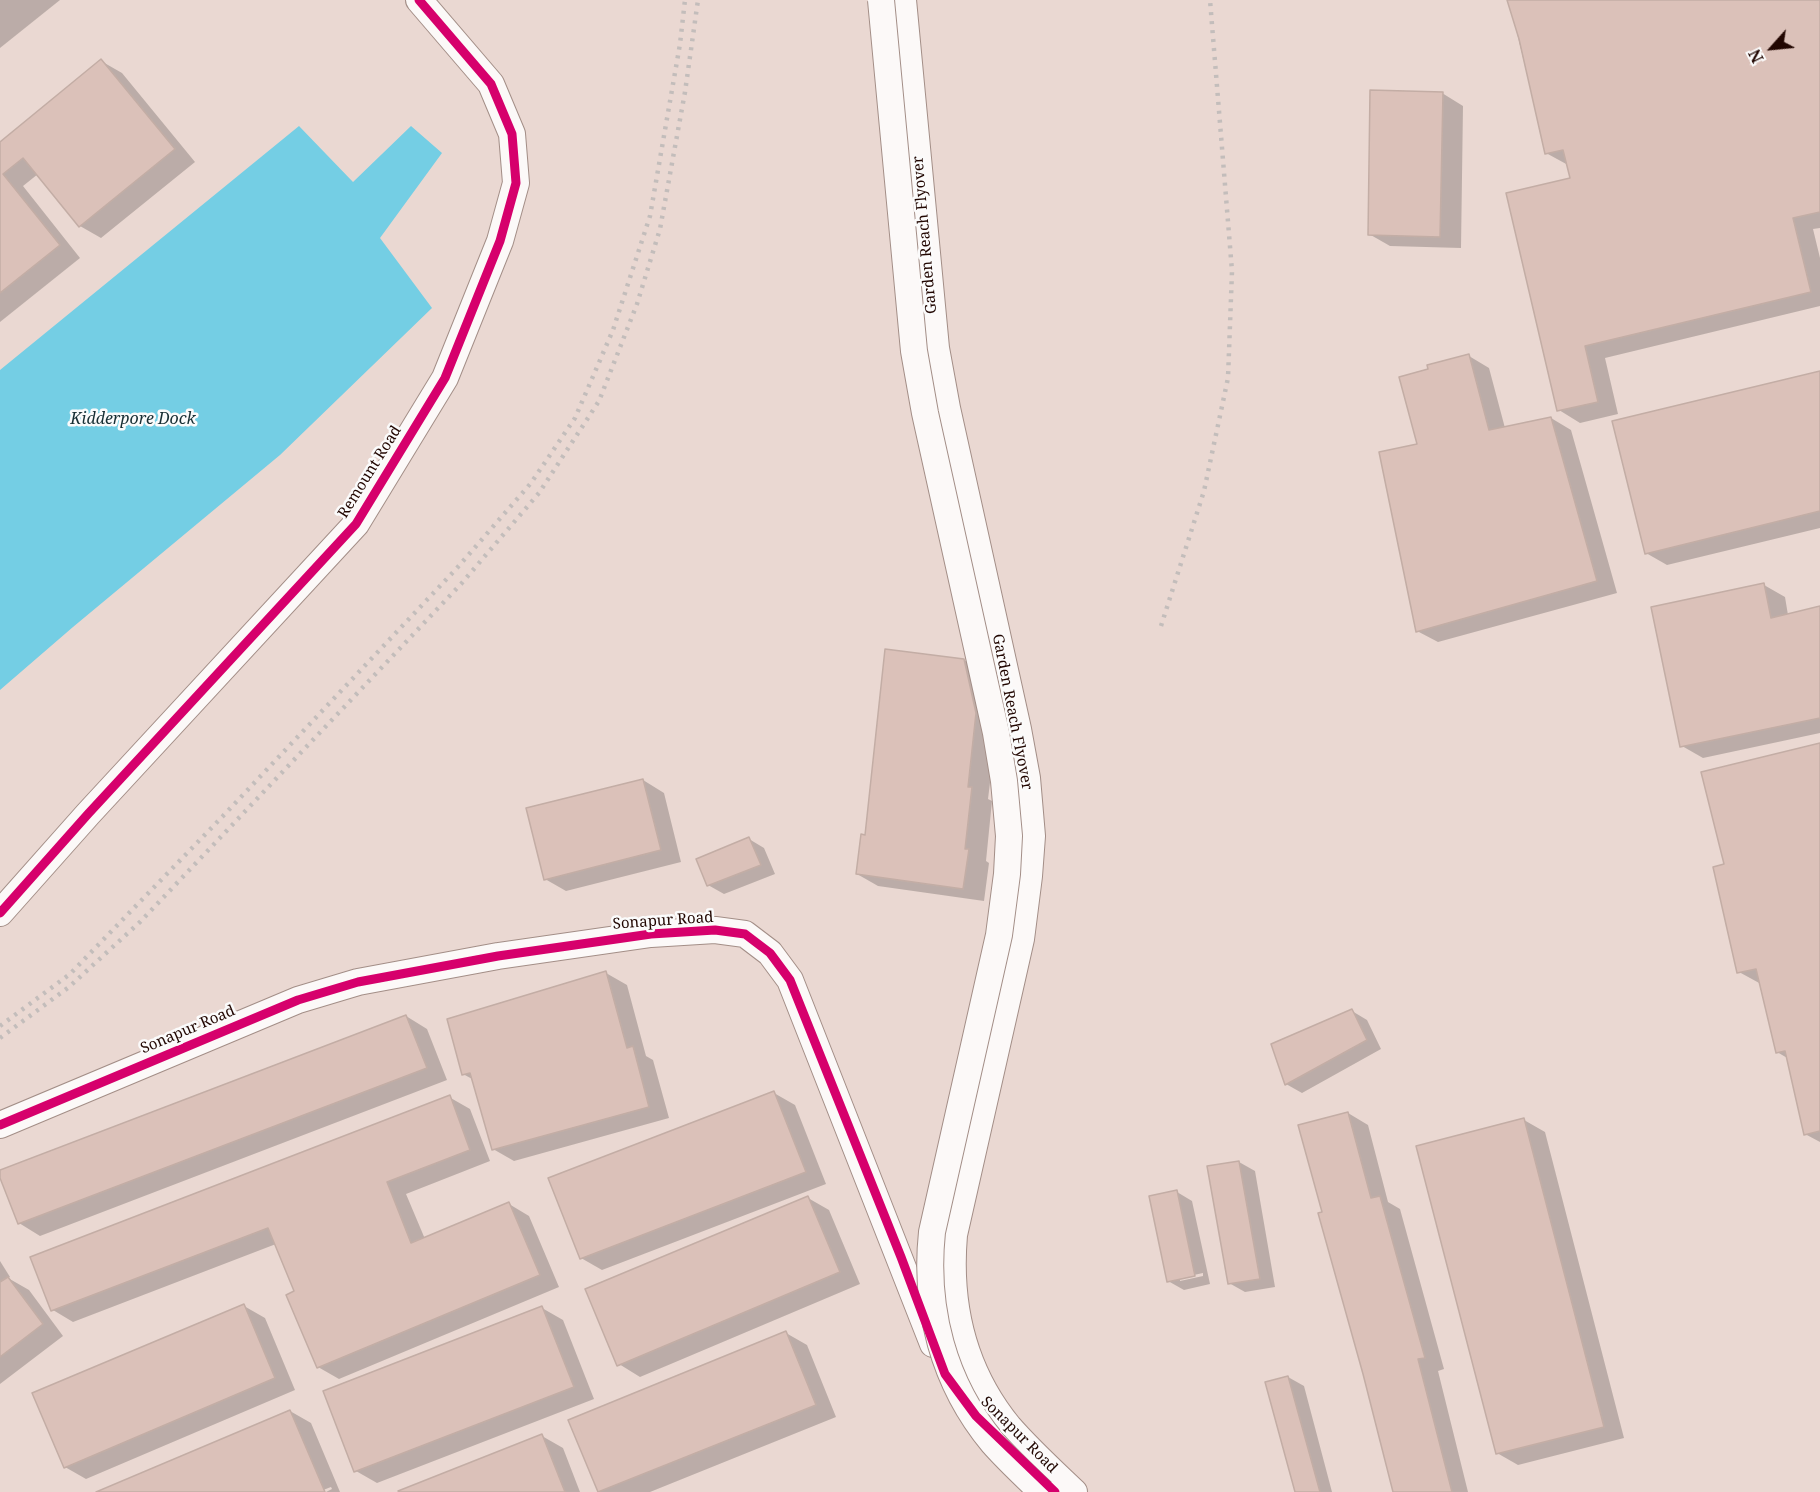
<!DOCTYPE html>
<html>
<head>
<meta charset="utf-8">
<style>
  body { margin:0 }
  #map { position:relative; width:1820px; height:1492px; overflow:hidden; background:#ead8d2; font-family:"Noto Serif",serif }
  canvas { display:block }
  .north { position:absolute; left:1742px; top:18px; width:60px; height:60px; -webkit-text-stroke:4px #fbfbfb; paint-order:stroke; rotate:243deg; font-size:16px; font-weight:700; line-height:24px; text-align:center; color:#210601 }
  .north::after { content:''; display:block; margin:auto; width:21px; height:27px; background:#210601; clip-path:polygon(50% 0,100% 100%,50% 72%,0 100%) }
</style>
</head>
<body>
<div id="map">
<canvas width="1820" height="1492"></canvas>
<div class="north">N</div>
</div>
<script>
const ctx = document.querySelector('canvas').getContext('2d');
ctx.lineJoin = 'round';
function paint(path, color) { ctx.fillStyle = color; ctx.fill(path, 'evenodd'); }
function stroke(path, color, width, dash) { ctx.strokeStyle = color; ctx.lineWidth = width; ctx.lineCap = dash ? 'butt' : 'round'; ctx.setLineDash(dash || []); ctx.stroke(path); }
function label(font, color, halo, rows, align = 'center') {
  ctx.font = font + ' "Noto Serif",serif'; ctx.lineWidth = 5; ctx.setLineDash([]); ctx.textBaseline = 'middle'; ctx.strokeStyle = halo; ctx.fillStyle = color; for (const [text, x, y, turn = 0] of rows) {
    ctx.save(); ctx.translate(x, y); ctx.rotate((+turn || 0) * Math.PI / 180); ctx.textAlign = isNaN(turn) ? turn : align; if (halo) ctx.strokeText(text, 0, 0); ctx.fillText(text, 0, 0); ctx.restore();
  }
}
const water = new Path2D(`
  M299 126 353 182 411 126 442 153 380 238 432 308 280 455 73 627 0 690V370Z`);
const shadow = new Path2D(`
  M0 0H60L0 48Z
  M1509 0H1820V228L1813 229 1820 258V306L1605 358 1618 414 1580 423 1559 410 1571 179 1568 165 1546 153Z
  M101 61 122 73 195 162 101 238 80 226 38 174 23 186 80 258 0 322V150Z
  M1442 93 1463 106 1461 248 1390 246 1369 234Z
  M1469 356 1489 368 1505 428 1551 418 1571 430 1617 593 1438 642 1417 631 1419 446Z
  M1820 372V528L1667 565 1646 553Z
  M1764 585 1785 597 1788 615 1820 608V733L1703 758 1682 746Z
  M964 660 985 673 997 726 988 799 992 801 986 861 989 863 984 901 878 886 857 874 867 836Z
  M1820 745V1142L1805 1134 1789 1059 1777 1052 1761 984 1739 972 1726 865Z
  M643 780 664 793 681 862 566 891 545 879Z
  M749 839 764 848 775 874 724 894 708 885Z
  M606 973 627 985 646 1056 653 1060 669 1118 514 1161 493 1149 474 1080 463 1074Z
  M1352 1011 1367 1020 1381 1049 1302 1093 1286 1084 1273 1045Z
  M406 1016 427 1029 447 1080 40 1236 19 1223 0 1172Z
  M774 1093 795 1105 826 1184 602 1270 581 1258Z
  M449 1097 470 1109 490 1161 406 1194 425 1239 509 1204 529 1216 559 1287 339 1379 318 1367 296 1292 276 1244 73 1322 53 1310Z
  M1348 1113 1368 1125 1388 1202 1400 1209 1444 1369 1438 1371 1468 1492H1394L1324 1213Z
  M1524 1120 1545 1132 1624 1438 1518 1465 1497 1453Z
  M1239 1162 1255 1171 1275 1287 1245 1292 1229 1283 1209 1168Z
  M1177 1192 1192 1201 1210 1284 1184 1290 1168 1281ZM1203 1273V1276L1180 1281V1278Z
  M808 1198 829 1210 860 1284 640 1377 619 1364Z
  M0 1261 10 1277 8 1278 29 1290 63 1336 0 1384Z
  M244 1306 265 1318 295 1390 86 1479 65 1467Z
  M542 1308 563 1320 594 1399 377 1483 356 1471Z
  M786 1333 807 1345 836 1417 650 1492H599L570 1420Z
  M1288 1377 1304 1386 1332 1492H1297Z
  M290 1411 311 1423 340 1492H326L332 1489 331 1487 318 1492H99Z
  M542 1436 563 1448 580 1492H401Z`);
const building = new Path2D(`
  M1507 0H1820V212L1793 218 1811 292 1585 346 1598 402 1557 411 1506 193 1570 178 1563 150 1545 154 1519 39Z
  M101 59 175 149 79 227 23 158 3 174 60 245 0 293V142Z
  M1370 90 1443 92 1440 237 1368 235Z
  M1469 354 1489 430 1551 417 1597 581 1416 632 1379 452 1417 444 1399 377 1428 369 1427 365Z
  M1820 371V511L1645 554 1612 421Z
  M1764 583 1771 618 1820 606V718L1680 747 1651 607Z
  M885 649 964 659 976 713 968 787H972L965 849H969L963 889 856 874 861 834 865 835Z
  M1820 743V1131L1804 1135 1785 1051 1776 1053 1756 969 1737 973 1713 867 1724 864 1701 772Z
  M643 779 661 850 544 880 526 808Z
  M749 837 761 865 707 886 696 859Z
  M606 971 627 1048 633 1046 649 1107 492 1150 470 1073 462 1075 447 1019Z
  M1352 1009 1367 1040 1285 1085 1271 1044Z
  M406 1015 427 1068 18 1224 0 1178V1170Z
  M774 1091 806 1172 580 1259 548 1178Z
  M450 1095 470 1150 387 1182 411 1243 509 1202 540 1275 317 1368 286 1295 294 1291 268 1228 51 1311 30 1257Z
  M1348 1112 1371 1198 1380 1196 1425 1358 1418 1359 1452 1492H1393L1363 1374 1318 1213 1322 1212 1298 1125Z
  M1524 1118 1604 1427 1496 1454 1416 1146Z
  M1239 1161 1260 1279 1228 1284 1207 1166Z
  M1177 1190 1195 1276 1167 1282 1149 1196Z
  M808 1196 840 1272 617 1366 585 1289Z
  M8 1277 43 1324 0 1357V1282Z
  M244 1304 275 1378 64 1468 32 1393Z
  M542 1306 574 1387 354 1472 323 1391Z
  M786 1331 816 1405 598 1492 568 1420Z
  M1288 1376 1320 1492H1295L1265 1382Z
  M290 1410 325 1492H96Z
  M542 1434 565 1492H399L398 1491Z`);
const secondary = new Path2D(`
  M903 0 936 348 947 408 1018 729 1027 778 1032 836 1029 876 1021 939 954 1235C948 1305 964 1372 1009 1427 1029 1450 1052 1471 1074 1492
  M0 913 88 814 356 524 445 378 500 241 516 183 512 134 491 84 419 0
  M0 1125 298 1000 358 982 498 956 651 934 715 930 745 934 770 953 790 980 933 1344`);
const rail = new Path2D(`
  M1161 626 1204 491 1228 378 1232 271 1210 0
  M0 1026 70 974 223 816 457 568 531 483 575 418 613 330 650 216 680 44 685 0
  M0 1038 69 987 140 922 461 584 539 493 599 401 637 304 660 229 685 92 698 0`);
const secondaryBridge = new Path2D(`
  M881 0 914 351 925 413 996 733 1004 781 1009 836 1007 874 999 935 932 1232C924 1308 943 1383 993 1443 1008 1460 1025 1476 1042 1492`);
const cycleway = new Path2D(`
  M0 913 88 814 356 524 445 378 500 241 516 183 512 134 491 84 419 0
  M0 1125 298 1000 358 982 498 956 651 934 715 930 745 934 770 953 790 980 901 1257 945 1374 976 1416 1055 1492`);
const streetNames = [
  ["Garden Reach Flyover",925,235,-95],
  ["Remount Road",370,472,-58],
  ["Garden Reach Flyover",1012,712,79],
  ["Sonapur Road",663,921,-4],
  ["Sonapur Road",188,1030,-23],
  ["Sonapur Road",1019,1435,45]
];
const waterNames = [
  ["Kidderpore Dock",133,419]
];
paint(water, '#74cee4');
paint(shadow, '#0003');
paint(building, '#dbc1b9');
stroke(building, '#c3ada5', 1.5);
stroke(secondary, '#a38e87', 28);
stroke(secondary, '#fcf9f8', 26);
stroke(rail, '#c3bdbb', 4.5, [3, 6]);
stroke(secondaryBridge, '#a38e87', 28, []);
stroke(secondaryBridge, '#fcf9f8', 26);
stroke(cycleway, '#d6006c', 9);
label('15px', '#210601', '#fbfbfb', streetNames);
label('italic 16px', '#172e34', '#fbfbfb', waterNames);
</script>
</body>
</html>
